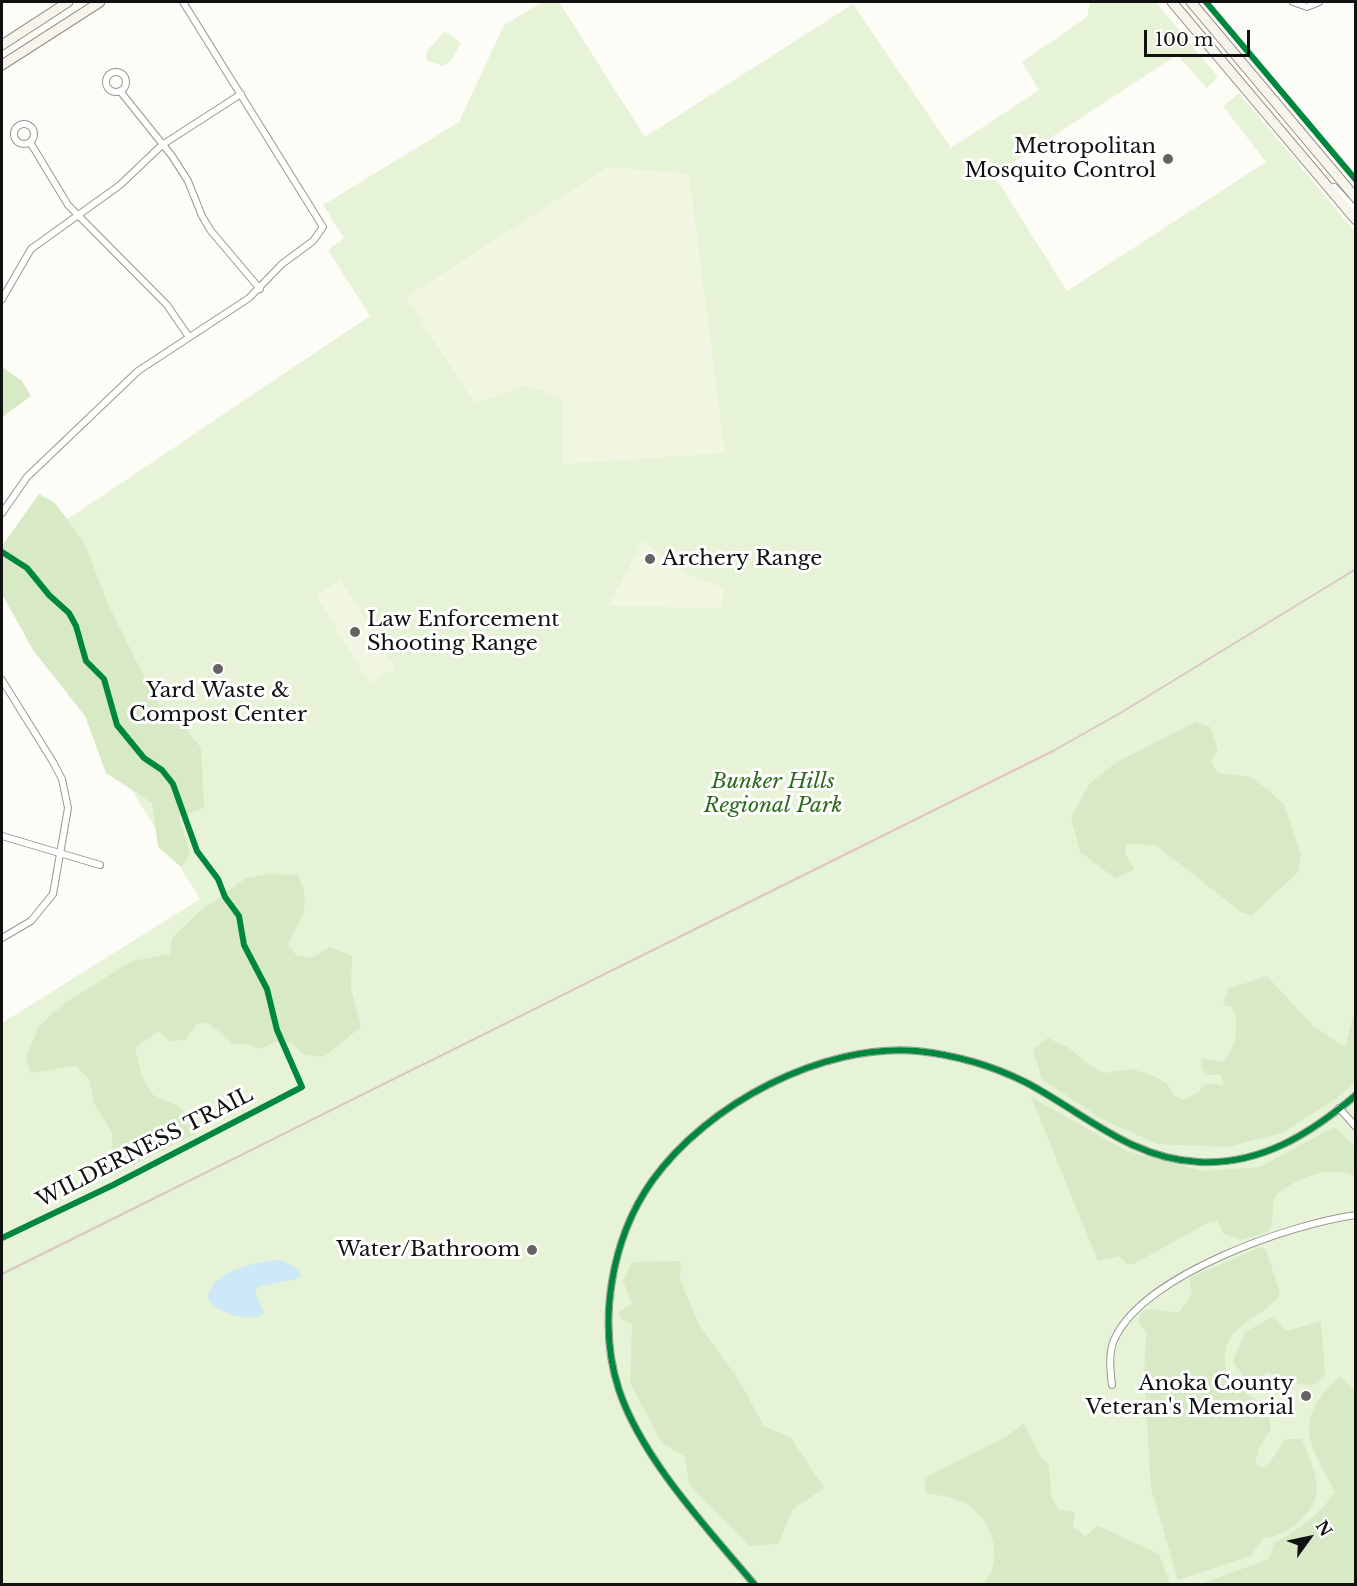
<!DOCTYPE html>
<html>
<head>
<meta charset="utf-8">
<style>
  body { margin:0 }
  #map { position:relative; width:1357px; height:1586px; overflow:hidden; background:#fdfcf7; font-family:"Libre Baskerville",serif }
  canvas { display:block }
  .frame { position:absolute; inset:0; border:3px solid #111; pointer-events:none }
  .north { position:absolute; left:1279px; top:1508px; width:60px; height:60px; -webkit-text-stroke:4px #fff; paint-order:stroke; rotate:57deg; font-size:16px; font-weight:700; line-height:24px; text-align:center; color:#111 }
  .north::after { content:''; display:block; margin:auto; width:21px; height:27px; background:#111; clip-path:polygon(50% 0,100% 100%,50% 72%,0 100%) }
  .scale { position:absolute; left:1144px; top:30px; width:106px; height:27px; box-sizing:border-box; border:3px solid #111; border-top:0; padding-left:8px; font-size:18px; line-height:21px; white-space:nowrap; color:#111; -webkit-text-stroke:4px #fff; paint-order:stroke }
</style>
</head>
<body>
<div id="map">
<canvas width="1357" height="1586"></canvas>
<div class="frame"></div>
<div class="north">N</div>
<div class="scale">100 m</div>
</div>
<script>
const ctx = document.querySelector('canvas').getContext('2d');
ctx.lineJoin = 'round';
function paint(path, color) { ctx.fillStyle = color; ctx.fill(path, 'evenodd'); }
function stroke(path, color, width, dash) { ctx.strokeStyle = color; ctx.lineWidth = width; ctx.lineCap = dash ? 'butt' : 'round'; ctx.setLineDash(dash || []); ctx.stroke(path); }
function label(font, color, halo, rows, align = 'center') {
  ctx.font = font + ' "Libre Baskerville",serif'; ctx.lineWidth = 6; ctx.setLineDash([]); ctx.textBaseline = 'middle'; ctx.strokeStyle = halo; ctx.fillStyle = color; for (const [text, x, y, turn = 0] of rows) {
    ctx.save(); ctx.translate(x, y); ctx.rotate((+turn || 0) * Math.PI / 180); ctx.textAlign = isNaN(turn) ? turn : align; if (halo) ctx.strokeText(text, 0, 0); ctx.fillText(text, 0, 0); ctx.restore();
  }
}
const green = new Path2D(`
  M543 2H559L645 137 853 4 951 148 1039 90 1022 62 1087 17 1090 2H1156L1218 77 1207 88 1177 55 994 175 1067 291 1266 162 1223 106 1239 93 1355 232V1584H2V1023L200 899 2 583V563L370 316 328 250 344 238 323 205 459 122 504 25Z
  M445 31 461 43 450 62 443 66 426 60 427 51Z`);
const forest = new Path2D(`
  M2 367 22 381 31 396 2 417Z
  M39 494 55 503 84 542 108 604 156 701 183 725 201 748 204 808 179 817 190 854 181 867 158 847 152 803 106 773 85 716 33 650 2 594V546Z
  M1196 722 1210 727 1218 750 1211 761 1218 773 1252 777 1284 804 1301 855 1298 872 1252 915 1241 912 1157 846 1127 843 1125 854 1135 869 1115 878 1080 852 1071 818 1089 784 1117 762Z
  M267 874 298 875C312 904 302 918 288 944L296 955 311 958 330 947 352 956 351 988 361 1027 323 1057 303 1054 291 1042H275L260 1049 248 1044H233L208 1022 197 1024 186 1040 170 1041 159 1031 135 1048 142 1077 153 1095 177 1105 192 1122 195 1134 121 1171 113 1168 112 1132 94 1103 89 1079 76 1066 31 1073 26 1058 39 1026 66 1002 132 961 170 954 172 938 198 913 246 878Z
  M1267 976 1313 1026 1345 1047 1355 1010V1082L1337 1098 1282 1133 1227 1147 1157 1144 1102 1119 1042 1079 1033 1049 1048 1038 1069 1048 1084 1061 1104 1073 1132 1069 1154 1076 1166 1083 1175 1096 1183 1100 1197 1093 1206 1084 1224 1085 1221 1075H1208L1202 1069 1201 1058 1222 1062C1236 1053 1241 1020 1232 1007L1223 1005 1228 989Z
  M1031 1097 1127 1151 1203 1171 1260 1167 1334 1127 1355 1146V1176C1346 1173 1337 1171 1327 1172 1314 1173 1278 1187 1274 1200 1271 1213 1276 1218 1268 1232L1242 1240 1224 1234 1217 1221 1209 1222 1134 1264H1127L1119 1256 1098 1261Z
  M1260 1247 1266 1249 1280 1294C1264 1319 1226 1322 1225 1357 1224 1388 1245 1388 1262 1405 1269 1411 1270 1422 1271 1430L1259 1447 1255 1464 1263 1467 1269 1463 1286 1439H1302C1315 1473 1330 1496 1297 1523 1287 1531 1277 1537 1264 1538L1250 1556 1178 1580 1151 1488 1144 1372 1146 1332 1138 1320 1142 1311 1152 1309 1178 1313 1192 1294 1189 1278Z
  M681 1261 680 1280 699 1325 738 1379 764 1426 791 1438 824 1488 793 1509 778 1544 750 1546 690 1485 684 1456 662 1443 630 1383 632 1324 620 1318 619 1312 632 1304 623 1281 632 1262Z
  M1272 1317 1287 1331 1321 1321 1325 1374 1314 1385 1298 1384 1267 1372 1250 1386 1233 1361 1245 1332Z
  M1341 1376 1355 1392V1584H1200L1269 1559 1274 1543C1298 1530 1319 1515 1335 1492 1328 1476 1309 1448 1309 1431 1308 1409 1325 1388 1341 1376Z
  M1024 1423 1038 1453 1049 1465 1051 1496 1059 1510 1075 1512 1073 1527 1085 1536 1098 1526 1159 1554 1170 1584H984C1002 1562 995 1528 974 1509 962 1498 941 1496 926 1493L924 1478 1007 1436Z`);
const pitch = new Path2D(`
  M608 167 689 174 725 453 562 464V398L526 385 475 404 406 297Z
  M643 541 691 576 724 588 722 608 608 606Z
  M341 580 395 668 370 684 316 595Z`);
const water = new Path2D(`
  M281 1260 299 1269 301 1278 258 1287 255 1291 264 1312 259 1317C243 1319 217 1314 208 1299 210 1270 258 1261 281 1260Z`);
const minor = new Path2D(`
  M1293 2 1307 7 1319 2
  M106 82a10 10 0 1 1 20 0a10 10 0 1 1-20 0Z
  M120 91 172 156 188 181 202 216 211 231 260 289
  M14 134a10 10 0 1 1 20 0a10 10 0 1 1-20 0Z
  M30 142 68 205 167 305 189 337
  M2 299 31 249 120 185 162 145 241 94
  M2 513 27 477 138 371 249 298 282 264 313 241 323 227 183 2
  M2 680 53 762 62 779 68 808 53 894 31 921 2 938
  M2 836 100 865
  M1339 1108 1356 1127
  M1112 1385C1110 1369 1108 1350 1116 1336 1147 1274 1290 1224 1356 1215
  M754 1584C708 1529 642 1459 619 1390 597 1323 611 1239 652 1181 707 1104 822 1043 917 1051 955 1055 991 1065 1025 1082 1083 1112 1130 1159 1199 1162 1261 1165 1310 1134 1356 1095`);
const tertiary = new Path2D(`
  M1334 188 1356 212`);
const secondary = new Path2D(`
  M1172 2 1356 220
  M1191 2 1356 198
  M2 45 68 2
  M2 65 100 2`);
const rail = new Path2D(`
  M2 1274 1053 751 1122 712 1356 569`);
const cycleway = new Path2D(`
  M1206 2 1356 180
  M2 552 27 568 49 595 69 613 76 626 86 661 104 679 117 725 144 758 162 770 173 784 197 851 218 879 225 897 239 916 244 945 267 989 277 1030 302 1087 113 1185 2 1238
  M754 1584C708 1529 642 1459 619 1390 597 1323 611 1239 652 1181 707 1104 822 1043 917 1051 955 1055 991 1065 1025 1082 1083 1112 1130 1159 1199 1162 1261 1165 1310 1134 1356 1095`);
const markers = [
  [1168,159,6,"#646362"],
  [650,559,6,"#646362"],
  [355,632,6,"#646362"],
  [218,669,6,"#646362"],
  [532,1250,6,"#646362"],
  [1306,1396,6,"#646362"]
];
const poiNames = [
  ["Metropolitan",1156,147],
  ["Mosquito Control",1156,171],
  ["Archery Range",662,559,"left"],
  ["Law Enforcement",367,620,"left"],
  ["Shooting Range",367,644,"left"],
  ["Yard Waste &",218,691,"center"],
  ["Compost Center",218,715,"center"],
  ["Water/Bathroom",520,1250],
  ["Anoka County",1294,1384],
  ["Veteran's Memorial",1294,1408]
];
const parkNames = [
  ["Bunker Hills",773,782],
  ["Regional Park",773,806]
];
const streetNames = [
  ["WILDERNESS TRAIL",145,1148,-27]
];
paint(green, '#e7f3d7');
paint(forest, '#d8eac5');
paint(pitch, '#f0f6e1');
paint(water, '#cde8f7');
stroke(minor, '#979795', 8);
stroke(tertiary, '#979795', 10);
stroke(secondary, '#8e8d8b', 11);
stroke(minor, '#fffffe', 6);
stroke(tertiary, '#fffffe', 8);
stroke(secondary, '#f6f4eb', 9);
stroke(rail, '#d9c6c7', 2);
stroke(cycleway, '#00873e', 6);
for (const [x, y, r, color] of markers) { const dot = new Path2D(); dot.arc(x, y, r, 0, 2 * Math.PI); ctx.fillStyle = color; ctx.fill(dot); stroke(dot, '#fff', 2); }
label('21px', '#111', '#fff', poiNames, 'right');
label('italic 21px', '#2f6b1f', '#fff', parkNames);
label('21px', '#111', '#fff', streetNames);
</script>
</body>
</html>
